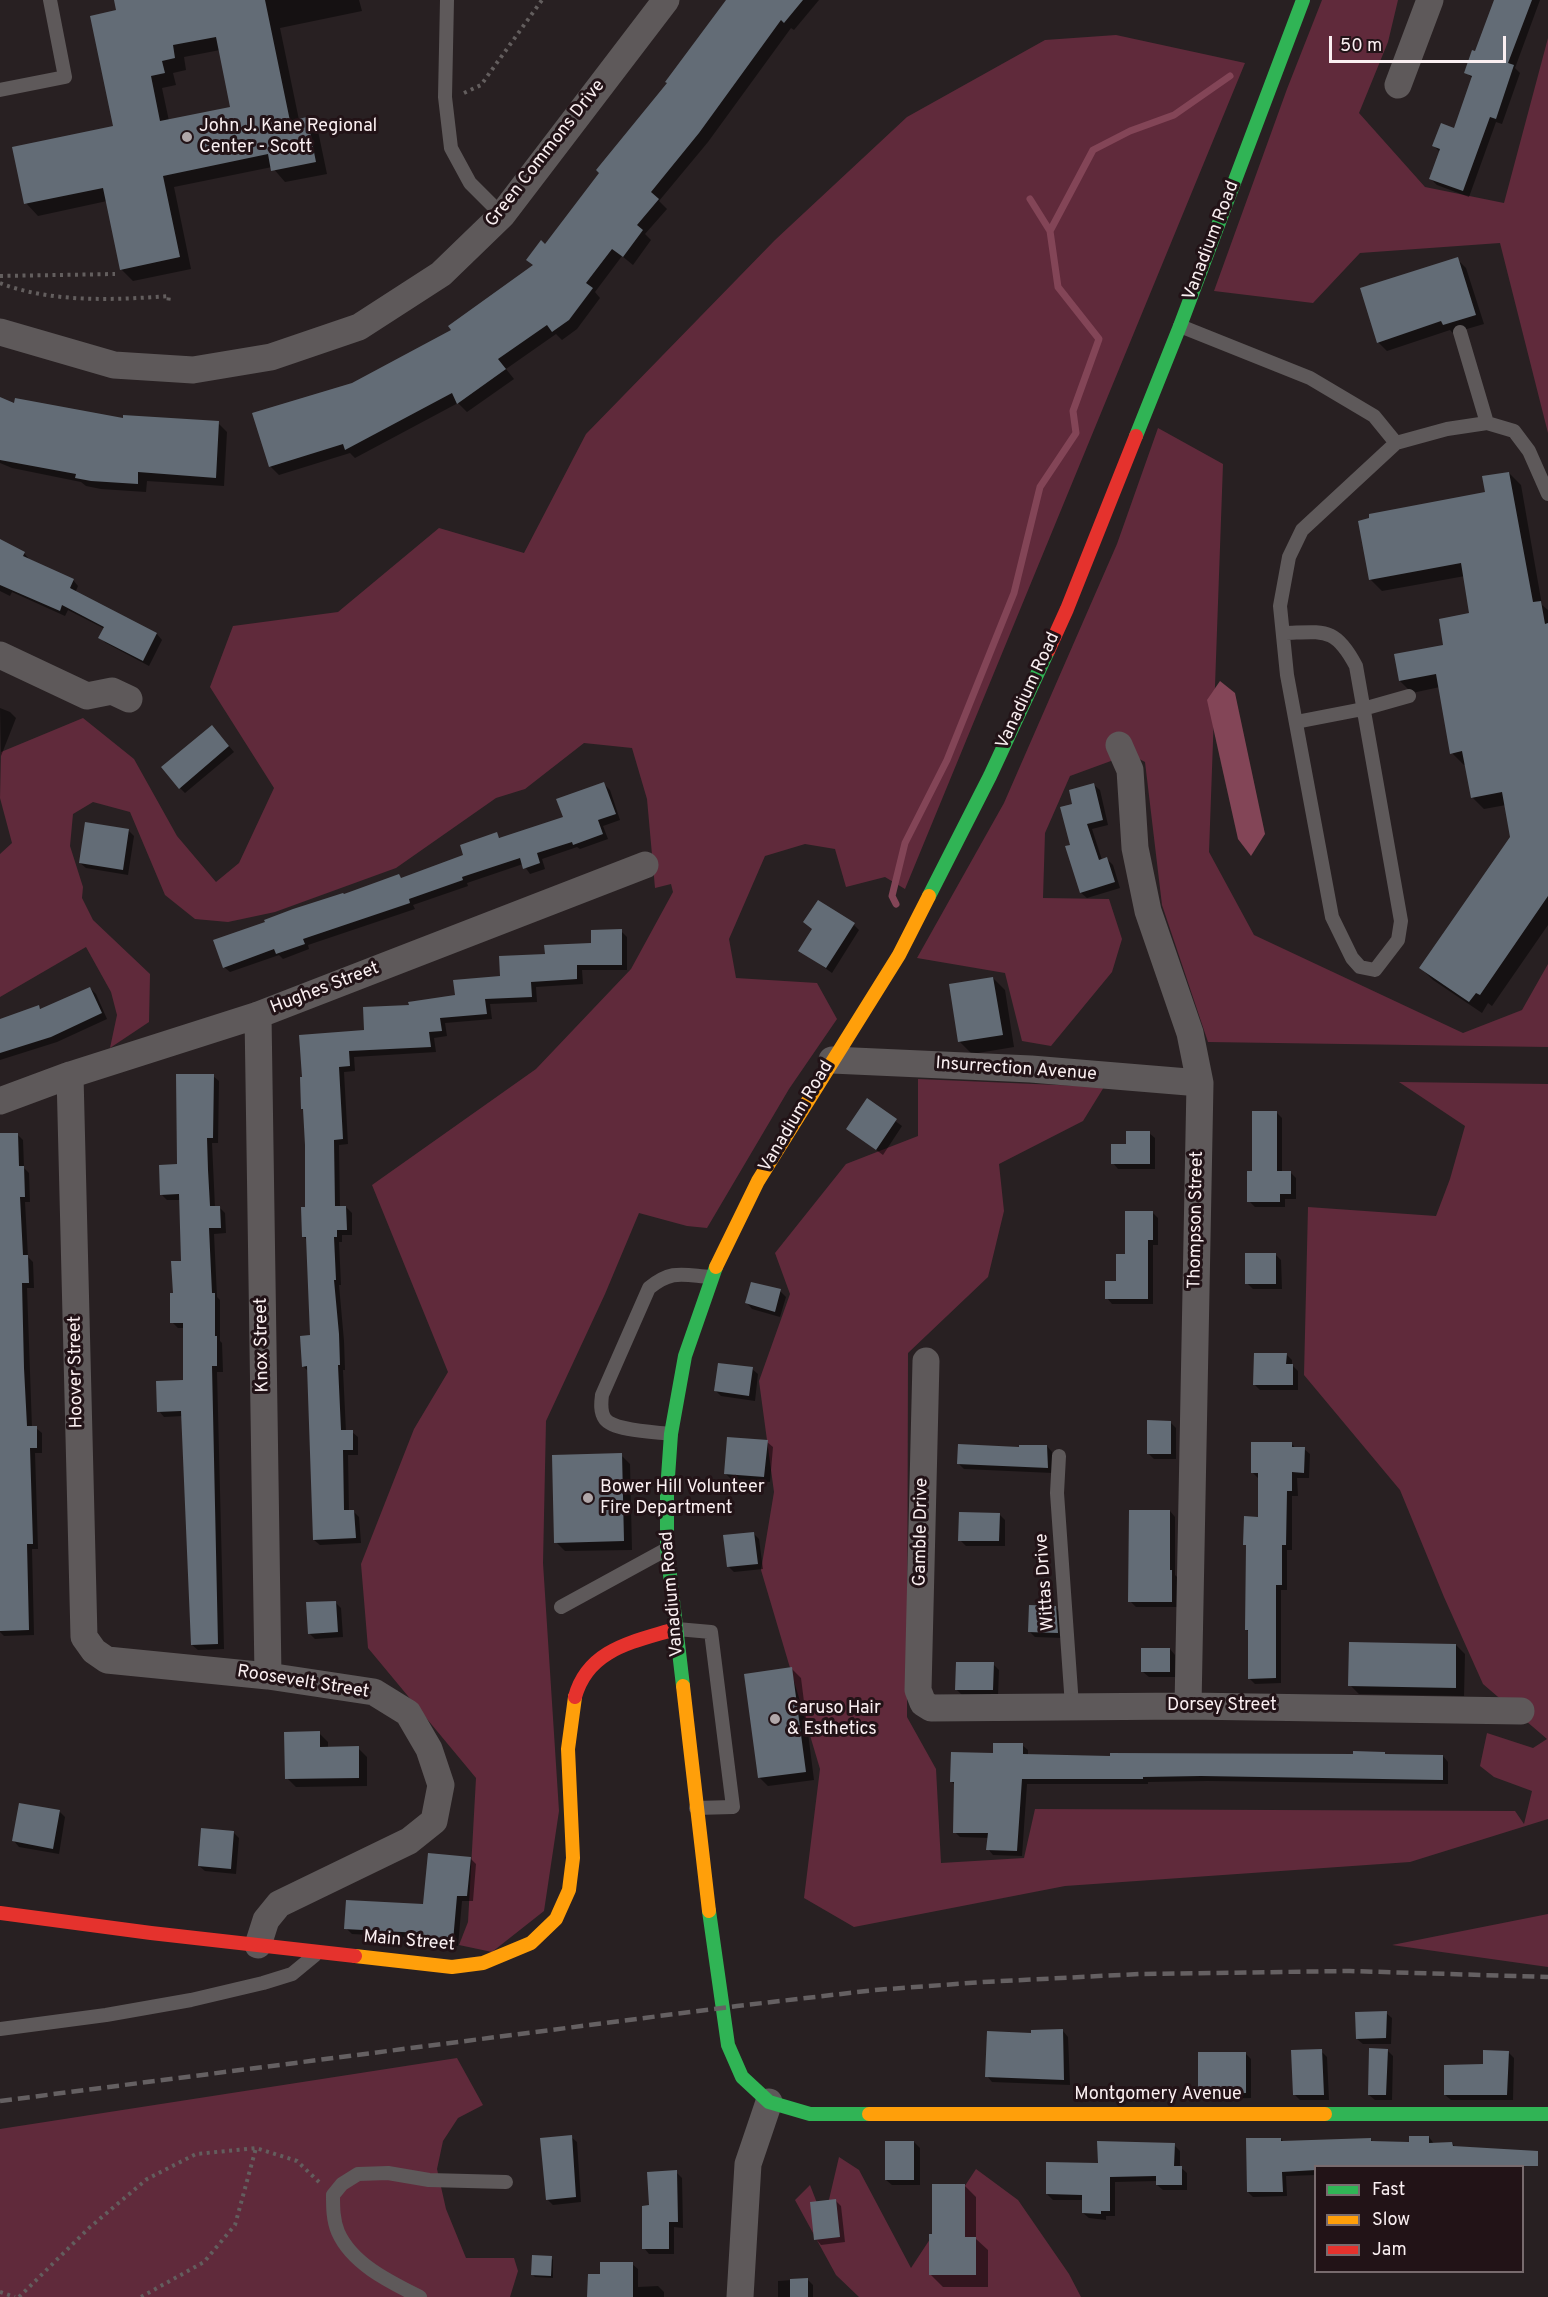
<!DOCTYPE html>
<html>
<head>
<meta charset="utf-8">
<style>
  body { margin:0 }
  #map { position:relative; width:1548px; height:2297px; overflow:hidden; background:#282022; font-family:Overpass,sans-serif }
  canvas { display:block }
  .legend { position:absolute; left:1314px; top:2165px; width:210px; height:108px; box-sizing:border-box; background:#221317; border:2px solid #786b6e; margin:0; padding:8px 10px; list-style:none; font-size:18px; color:#faeff1 }
  .legend li { display:flex; align-items:center; gap:12px; height:30px }
  .legend b { width:30px; border:2px solid #786b6e }
  .scale { position:absolute; left:1329px; top:36px; width:177px; height:27px; box-sizing:border-box; border:3px solid #faeff1; border-top:0; padding-left:8px; font-size:18px; line-height:21px; white-space:nowrap; color:#faeff1; -webkit-text-stroke:4px #221317; paint-order:stroke }
</style>
</head>
<body>
<div id="map">
<canvas width="1548" height="2297"></canvas>
<ul class="legend">
<li><b style="height:8px;background:#30b455"></b>Fast</li>
<li><b style="height:8px;background:#ff9f0a"></b>Slow</li>
<li><b style="height:8px;background:#e5322d"></b>Jam</li>
</ul>
<div class="scale">50 m</div>
</div>
<script>
const ctx = document.querySelector('canvas').getContext('2d');
ctx.lineJoin = 'round';
function paint(path, color) { ctx.fillStyle = color; ctx.fill(path, 'evenodd'); }
function stroke(path, color, width, dash) { ctx.strokeStyle = color; ctx.lineWidth = width; ctx.lineCap = dash ? 'butt' : 'round'; ctx.setLineDash(dash || []); ctx.stroke(path); }
function label(font, color, halo, rows, align = 'center') {
  ctx.font = font + ' Overpass,sans-serif'; ctx.lineWidth = 6; ctx.setLineDash([]); ctx.textBaseline = 'middle'; ctx.strokeStyle = halo; ctx.fillStyle = color; for (const [text, x, y, turn = 0] of rows) {
    ctx.save(); ctx.translate(x, y); ctx.rotate((+turn || 0) * Math.PI / 180); ctx.textAlign = isNaN(turn) ? turn : align; if (halo) ctx.strokeText(text, 0, 0); ctx.fillText(text, 0, 0); ctx.restore();
  }
}
const green = new Path2D(`
  M1322 0H1398L1388 42 1359 113 1425 187 1504 203 1548 38V433L1500 243 1360 253 1313 303 1214 291 1287 89Z
  M1116 35 1245 63 905 889 885 877 846 887 835 849 805 844 765 856 729 939 736 978 817 983 837 1019 789 1089 707 1228 687 1226 639 1213 605 1294 546 1421 543 1563 559 1811 544 1911 492 1952 459 1945 468 1922 476 1778 368 1648 361 1564 414 1429 448 1372 372 1185 536 1069 631 969 673 892 671 884 655 888 647 799 632 748 584 743 525 789 496 798 396 868 275 912 228 922 195 919 165 895 130 812 93 802 73 814 70 846 83 887 82 898 93 920 150 974 149 1022 110 1048 117 1015 111 992 86 947 0 997V854L12 843 0 798 1 752 83 718 134 759 177 836 216 882 239 863 274 788 210 687 233 626 338 612 439 528 524 553 586 434 775 240 907 117 1045 40Z
  M1158 428 1223 464 1209 852 1254 935 1463 1033 1522 1010 1548 964V1047L1208 1042 1162 905 1145 762 1130 754 1070 776 1045 833 1043 898 1109 899 1122 939 1112 972 1051 1046 1022 1041 1005 973 917 958 1004 803 1117 544Z
  M918 1079 1104 1087 1083 1121 999 1164 1004 1211 988 1277 908 1353 907 1717 936 1769 941 1863 1024 1858 1035 1809 1515 1811 1524 1824 1532 1791 1494 1777 1480 1766 1487 1733 1533 1748 1547 1739 1483 1684 1444 1597 1400 1490 1304 1375 1308 1207 1436 1216 1450 1179 1465 1126 1399 1082 1548 1084V1819L1410 1862 1065 1886 854 1927 804 1898 820 1769 761 1570 774 1492 759 1381 790 1294 775 1253 846 1164 918 1136Z
  M1548 1914V1967L1392 1945Z
  M457 2058 483 2105 458 2118 443 2141 437 2169 446 2209 466 2258H514L518 2271 510 2297H0V2129Z
  M839 2157 859 2170 911 2268 976 2169 1018 2200 1069 2274 1081 2297H859L836 2275 795 2200 810 2185 824 2221Z`);
const water = new Path2D(`
  M1220 681 1235 693 1265 834 1251 856 1238 839 1207 700Z`);
const shadow = new Path2D(`
  M115 0H359L362 11 280 28 299 120 306 119 318 131 327 174 285 182 272 167 174 187 191 269 133 281 121 269 107 201 38 216 26 203 115 128 118 12ZM220 50 232 108 169 121 162 88 176 85 173 73 186 70 184 57Z
  M728 0H819L794 30 791 28 708 142 659 201 667 209 645 234 651 240 633 265 622 256 595 292 600 298 577 329 562 340 556 334 506 369 514 379 467 412 458 403 355 458 350 453 279 475 270 466 353 384 453 331 534 266 545 246 669 83Z
  M1496 0H1540L1515 68 1520 73 1502 124 1496 122 1469 197 1437 185 1431 179 1440 152 1434 146 1455 130 1473 79 1466 72 1476 53Z
  M1457 259 1466 268 1484 324 1453 333 1450 330 1387 351 1378 342Z
  M0 399 15 405 124 420 218 423 227 432 224 486 147 481 146 492 101 489 86 486 81 482 12 468 0 463Z
  M1509 473 1521 485 1542 605 1548 610V925L1492 1006 1488 1003 1482 1013 1433 980 1421 968 1512 837 1506 805 1484 809 1472 797 1466 765H1464L1452 753 1440 687 1412 693 1400 681 1445 646 1471 615 1465 576 1382 591 1370 579 1487 494Z
  M0 541 24 553 29 559 73 580 78 586 75 593 157 634 162 640 149 666 106 643 100 638 105 629 68 610 65 616 12 592 10 596 0 591Z
  M0 708 10 712 16 718 1 756Z
  M217 732 234 752 185 793 180 788Z
  M604 784 610 790 620 820 603 826 608 839 580 849 577 847 542 859 545 869 530 874 523 864 467 883 468 886 413 905 415 909 308 945 309 949 283 959 279 955 230 972 224 967 345 896 399 876 402 879 465 856 496 834 501 839 565 818Z
  M1094 785 1100 790 1108 825 1092 829 1102 860 1107 859 1113 865 1120 888 1087 898 1081 893 1072 846Z
  M128 830 134 836 128 875 86 868 80 863Z
  M854 925 859 930 832 973 800 950 813 930Z
  M621 931 627 937V970H582L583 984 536 987 537 1002 490 1004 492 1019 445 1023 447 1036 434 1038 436 1052 354 1057 355 1071 344 1072 348 1144 339 1145 340 1208 346 1207 352 1213V1235H342V1242H339L341 1285H339L344 1341 345 1370H343L346 1432H352L358 1437V1455H348L349 1512 353 1511 359 1517 361 1543 320 1545 314 1540 308 1371 303 1366 312 1337 308 1241 304 1237 307 1208 305 1111 302 1109 301 1078 366 1032 410 1007 456 997 546 956 592 944Z
  M993 978 1005 990 1014 1047 972 1054 960 1042Z
  M90 988 96 994 107 1019 57 1042 0 1060V1020L38 1006 42 1010Z
  M213 1076 219 1081 218 1143H212L215 1208 219 1207 225 1213 226 1233 214 1234 217 1297 220 1300V1341L222 1343 223 1372H217L224 1649 198 1650 192 1645 183 1416 164 1417 159 1411 185 1382 184 1328H178L172 1322 175 1295 183 1262 180 1200H167L162 1195 179 1165Z
  M867 1100 902 1126 883 1155 848 1129Z
  M1276 1112 1282 1118V1172H1290L1296 1178V1199H1285V1207H1255L1249 1201 1253 1172Z
  M1149 1133 1155 1138V1169H1118L1113 1163 1128 1146Z
  M17 1134 23 1140 24 1168 29 1173 30 1202H25L28 1257 33 1262 34 1288H27L32 1428H36L42 1433V1453H35L38 1549H32L34 1635 4 1636 0 1632V1135Z
  M1152 1212 1158 1218V1245H1153V1304H1112L1107 1298 1118 1283 1127 1256Z
  M1275 1254 1281 1260 1282 1289H1253L1247 1283Z
  M780 1291 786 1297 780 1317 752 1309 747 1303Z
  M1286 1354 1292 1360V1365L1298 1371V1390H1260L1254 1384Z
  M752 1369 758 1374 755 1401 721 1396 716 1391Z
  M1170 1422 1176 1428V1459H1154L1149 1454Z
  M767 1442 773 1447 770 1482 731 1479 725 1473Z
  M1292 1444 1296 1449H1304L1310 1454 1309 1478H1297L1298 1496H1292V1550H1287V1590H1281V1683L1255 1684 1249 1678V1632L1246 1629 1248 1547 1245 1544 1260 1518 1258 1478 1252 1472Z
  M1047 1446 1052 1452 1053 1473 964 1469 958 1463 1020 1448Z
  M621 1455 630 1464 632 1550 565 1551 556 1542Z
  M1170 1511 1175 1517V1575L1177 1577V1607H1136L1130 1601Z
  M999 1514 1005 1520V1546H966L960 1540Z
  M753 1533 759 1539 763 1569 734 1572 729 1567Z
  M335 1602 341 1608 343 1637 315 1639 309 1633Z
  M1055 1607 1061 1613 1063 1638 1035 1637 1029 1631Z
  M1456 1645 1465 1654 1464 1696 1359 1694 1350 1685Z
  M1170 1649 1175 1655V1677H1149L1143 1672Z
  M993 1664 999 1670 998 1695H962L956 1689Z
  M792 1669 801 1678 814 1780 768 1786 759 1777Z
  M319 1733 328 1742V1748H358L367 1757V1786L296 1787 287 1778Z
  M1022 1745 1028 1750V1755L1111 1757 1443 1756 1448 1762V1784L1208 1781 1148 1782V1784H1027L1022 1856 993 1855 988 1849 989 1838 960 1837 955 1832V1785L952 1782 995 1754Z
  M59 1811 65 1817 59 1854 19 1847 14 1841Z
  M233 1832 239 1838 236 1874 205 1871 199 1866Z
  M470 1858 476 1864 473 1901H462L458 1946 428 1943 422 1938 352 1934 346 1928 425 1905Z
  M1386 2013 1392 2018 1391 2044H1363L1357 2039Z
  M1063 2031 1068 2037 1070 2085 992 2082 987 2076 1032 2034Z
  M1387 2050 1393 2056 1392 2100H1375L1369 2095Z
  M1321 2051 1327 2057 1329 2100H1300L1295 2095Z
  M1508 2052 1514 2058 1513 2100H1451L1445 2095 1484 2066Z
  M1245 2053 1251 2059V2098L1205 2099 1200 2093Z
  M571 2137 577 2142 581 2202 553 2205 547 2199Z
  M1429 2137 1434 2144 1452 2143 1456 2148 1517 2156 1516 2166H1316V2175L1286 2176 1287 2196 1253 2197 1248 2192 1281 2139 1284 2142 1371 2140 1374 2143 1410 2144Z
  M914 2142 920 2148V2185H892L886 2180Z
  M1174 2145 1180 2151V2167L1187 2173V2190H1163L1157 2185V2181L1115 2182V2216H1106V2220L1089 2218 1083 2213V2200H1053L1047 2194 1099 2164Z
  M676 2172 682 2178 683 2228 674 2227V2254H649L644 2248Z
  M964 2185 976 2197V2239L988 2250V2287H943L930 2274 933 2236Z
  M836 2201 841 2206 845 2242 821 2245 816 2239Z
  M551 2257 553 2260V2278L535 2277 533 2275Z
  M632 2264 638 2269V2287L658 2286 664 2292V2297H589L602 2275Z
  M807 2279 813 2285V2297H778V2281Z`);
const stream = new Path2D(`
  M1050 231 1093 150 1130 131 1174 115 1230 76
  M896 904 892 896 905 843 947 760 1014 593 1040 487 1076 433 1073 411 1099 339 1058 287 1050 231 1030 199`);
const building = new Path2D(`
  M114 0H265L290 121 307 117 316 162 271 171 268 154 163 176 180 257 120 270 103 188 24 204 12 147 113 126 90 16 116 10ZM216 37 230 107 160 121 151 76 165 73 162 61 175 58 173 45Z
  M726 0H803L784 23 781 20 699 133 651 192 659 199 637 225 643 230 623 257 612 249 586 283 593 288 569 320 552 332 547 325 498 359 506 369 457 404 452 393 345 450 343 444 269 467 252 413 352 383 451 330 448 326 533 265 526 260 541 240 545 244 599 173 596 170 667 83 665 82Z
  M1494 0H1532L1508 63 1514 65 1496 119 1490 117 1463 191 1429 179 1440 149 1432 146 1441 123 1454 128 1472 76 1464 73 1472 50 1475 51Z
  M1458 257 1476 315 1443 325 1441 321 1377 343 1360 288Z
  M0 397 14 403 15 398 123 418V415L219 421 216 478 138 472V484L91 481 75 478 76 474 0 460Z
  M1509 472 1533 602 1541 601 1545 624 1548 623V896L1480 995 1476 993 1469 1002 1419 968 1510 837 1502 792 1471 798 1462 751 1450 754 1436 674 1399 681 1394 654 1443 645 1439 619 1469 613 1461 563 1369 580 1358 521 1369 518V514L1485 492 1482 476Z
  M0 539 25 552 23 556 74 579 70 588 157 633 143 661 98 638 104 627 62 605 60 611 0 585Z
  M212 725 229 746 179 789 161 767Z
  M604 782 616 814 598 820 603 834 573 845 572 842 537 853 540 863 523 869 520 858 462 877 463 880 409 899 410 903 303 939 305 944 276 954 274 949 223 968 213 940 265 922 264 920 293 909 343 893 344 894 399 874 401 878 463 855 460 845 497 832 499 838 563 817 556 799Z
  M1094 783 1103 820 1087 824 1099 860 1107 857 1115 882 1080 893 1065 846 1070 845 1060 807 1072 804 1069 790Z
  M85 822 129 829 123 870 79 863Z
  M818 900 855 923 826 968 798 951 812 929 803 922Z
  M622 929V965H577V979L531 982 532 997 485 999 487 1014 440 1018 442 1031 429 1032 431 1047 349 1051 350 1066 339 1067 343 1139 334 1140 335 1206H346L347 1230H337V1237H334L336 1280H334L339 1334 340 1365H338L341 1430H353V1450H343L344 1510H354L356 1538 313 1540 307 1366 302 1367 300 1336 310 1335 306 1237H302L301 1207H305V1145L303 1109H301L300 1077H302L299 1035 364 1030 363 1007 409 1005 408 1002 455 995 453 980 500 976 499 956 545 954 544 945 591 943V930Z
  M993 977 1003 1035 958 1042 949 984Z
  M90 987 102 1013 51 1037 0 1053V1019L39 1005 40 1009Z
  M176 1074H214L213 1138H207L208 1170 210 1206H220L221 1228H209L212 1293H215V1336H217V1366H212L218 1644 191 1645 181 1411 157 1412 156 1381 183 1380V1323H170V1293H173L171 1261H181L179 1194 160 1195 159 1165 177 1164Z
  M867 1098 897 1119 876 1150 846 1129Z
  M1252 1111H1277V1171H1291V1194H1280V1202H1247V1171H1252Z
  M1126 1131H1150V1164H1111V1144H1126Z
  M0 1133H18L19 1166H24L25 1197H20L23 1255H28L29 1283H22L24 1368 27 1426H37V1448H30L33 1544H27L29 1630 0 1631Z
  M1125 1211H1153V1240H1148V1299H1105V1281H1116V1254H1125Z
  M1245 1253H1276V1284H1245Z
  M751 1282 781 1289 775 1312 745 1303Z
  M1254 1353H1287L1286 1364H1293V1385H1253Z
  M718 1363 753 1367 749 1396 714 1391Z
  M1147 1420 1171 1421V1454H1147Z
  M727 1437 768 1440 764 1477 724 1474Z
  M1251 1442H1292V1447H1305L1304 1473 1292 1472V1491H1287L1286 1545H1282V1585H1276V1678L1248 1679V1630H1245L1246 1545H1243L1244 1516 1258 1517V1473H1251Z
  M958 1444 1019 1447V1445H1047L1048 1468 957 1464Z
  M622 1453 624 1541 554 1543 552 1455Z
  M1129 1510H1170V1570H1172V1602H1128Z
  M959 1512 1000 1513 999 1541H958Z
  M754 1532 758 1564 727 1567 723 1535Z
  M336 1601 338 1632 308 1634 306 1602Z
  M1029 1605 1056 1606 1058 1633 1028 1632Z
  M1349 1642 1456 1644V1688L1348 1686Z
  M1141 1648H1170V1672H1141Z
  M956 1662H994L993 1690H955Z
  M792 1667 806 1772 758 1778 744 1674Z
  M320 1731V1747L359 1746V1778L285 1779 284 1732Z
  M993 1743H1023V1754L1110 1756V1753L1353 1754V1751L1385 1752V1754L1443 1755V1780L1201 1776 1143 1777V1779H1022L1017 1851 986 1850 988 1833H953L954 1782H950L951 1752 993 1753Z
  M19 1803 60 1810 53 1849 12 1841Z
  M201 1828 234 1831 231 1869 198 1866Z
  M428 1853 471 1857 467 1896H457L453 1941 420 1938 421 1933 344 1929 346 1900 423 1904Z
  M1387 2011 1386 2038 1356 2039 1355 2012Z
  M1063 2029 1064 2080 985 2077 987 2031 1031 2033V2030Z
  M1369 2048 1388 2049 1386 2095H1368Z
  M1322 2049 1324 2095H1293L1291 2050Z
  M1483 2050 1509 2051 1507 2095H1444V2065L1483 2064Z
  M1198 2052H1246V2093L1198 2094Z
  M572 2135 576 2197 546 2200 540 2138Z
  M1409 2136H1429V2143L1452 2142 1453 2146 1538 2151V2166H1316V2170L1282 2172 1283 2192H1247L1246 2138H1281V2141L1371 2138V2141L1409 2142Z
  M885 2141H914V2180H885Z
  M1097 2141 1175 2143 1174 2166H1182V2185H1156V2176L1110 2177V2211H1101V2214L1082 2213V2195L1046 2194V2162L1098 2163Z
  M677 2170 678 2222H669V2249H642V2206L649 2205 647 2172Z
  M932 2184H965V2237H976V2275H929V2234H932Z
  M836 2199 840 2237 814 2240 810 2202Z
  M532 2255 552 2256 551 2276 531 2275Z
  M600 2262H633V2297H587L588 2274H600Z
  M808 2278V2297H790V2279Z`);
const path = new Path2D(`
  M464 93 481 85 542 0
  M0 276 115 274
  M0 283C51 303 115 300 169 296L168 304
  M0 2292 15 2297
  M19 2297 89 2228 147 2179 196 2154 256 2148 297 2161 319 2182
  M141 2297 204 2262 235 2225 256 2148`);
const lane = new Path2D(`
  M447 0 445 97 451 148 470 183 502 215
  M0 90 65 77 50 0
  M1180 326 1310 378 1374 416 1396 443
  M1460 332 1487 423
  M1283 633C1324 632 1335 626 1356 666L1401 921 1398 940 1375 970 1360 967 1352 958 1332 917 1287 675 1280 606 1289 557 1302 530 1396 443 1447 429 1487 423 1514 431 1529 451 1548 494
  M1296 722 1363 709 1409 696
  M671 1434C656 1432 614 1431 605 1419 600 1412 601 1403 602 1395L649 1288C672 1269 683 1275 711 1277
  M1059 1456 1057 1493 1072 1706
  M561 1607 667 1549
  M677 1629 711 1632 733 1807 696 1808
  M0 2029 106 2015 191 2000 263 1983 292 1974 315 1955
  M420 2297C390 2282 352 2264 338 2232 333 2220 333 2207 333 2195L342 2184 358 2174 388 2173 429 2180 506 2182`);
const street = new Path2D(`
  M1398 85 1430 0
  M0 332 114 365 193 370 271 357 359 327 441 274 502 215 666 0
  M0 655 87 696 112 691 129 699
  M1119 745 1130 770 1135 848 1148 911 1190 1033 1200 1083 1188 1706
  M258 1015 268 1676
  M832 1060 1031 1069 1200 1083
  M70 1075 84 1637 94 1651 107 1660 268 1676 374 1692 408 1713 429 1749 441 1785 434 1821 409 1841 279 1904 266 1920 258 1945
  M0 1101 70 1075 258 1015 645 865
  M926 1361 918 1690 923 1703 931 1708 1188 1706 1521 1711
  M740 2297 748 2164 769 2102`);
const fast = new Path2D(`
  M1136 436 1180 326 1303 0
  M929 896 990 776 1048 651
  M683 1686 667 1549V1491L671 1434 685 1356 716 1267
  M709 1911 728 2045 742 2077 769 2102 810 2114H869
  M1325 2114H1548`);
const slow = new Path2D(`
  M716 1267 758 1181 899 955 929 896
  M683 1686 709 1911
  M355 1956 452 1967 483 1963 531 1943 556 1919 569 1890 573 1858 568 1749 575 1697
  M869 2114H1325`);
const jam = new Path2D(`
  M1048 651 1067 609 1136 436
  M575 1697C588 1649 633 1642 675 1629
  M0 1913 151 1933 355 1956`);
const rail = new Path2D(`
  M0 2101 737 2006 875 1990 983 1982 1139 1974 1350 1971 1548 1977`);
const markers = [
  [187,137,6,"#b0a7a9"],
  [588,1498,6,"#b0a7a9"],
  [775,1719,6,"#b0a7a9"]
];
const poiNames = [
  ["John J. Kane Regional",199,127],
  ["Center - Scott",199,148],
  ["Bower Hill Volunteer",600,1488],
  ["Fire Department",600,1509],
  ["Caruso Hair",787,1709],
  ["& Esthetics",787,1730]
];
const streetNames = [
  ["Green Commons Drive",546,154,-52],
  ["Vanadium Road",1212,241,-69],
  ["Vanadium Road",1029,691,-65],
  ["Hughes Street",325,989,-21],
  ["Insurrection Avenue",1016,1070,4],
  ["Vanadium Road",797,1117,-59],
  ["Thompson Street",1197,1220,-89],
  ["Knox Street",263,1345,-91],
  ["Hoover Street",77,1372,-91],
  ["Gamble Drive",922,1532,-89],
  ["Wittas Drive",1046,1582,-94],
  ["Vanadium Road",673,1594,-95],
  ["Roosevelt Street",303,1683,9],
  ["Dorsey Street",1222,1706],
  ["Main Street",409,1942,5],
  ["Montgomery Avenue",1158,2095]
];
paint(green, '#602a3b');
paint(water, '#834557');
paint(shadow, '#0007');
stroke(stream, '#834557', 7);
paint(building, '#636c76');
stroke(path, '#635e5e', 4, [3, 4.5]);
stroke(lane, '#5e595a', 14);
stroke(street, '#5e595a', 27);
stroke(fast, '#30b455', 14);
stroke(slow, '#ff9f0a', 14);
stroke(jam, '#e5322d', 14);
stroke(rail, '#656062', 4.5, [12, 6]);
for (const [x, y, r, color] of markers) { const dot = new Path2D(); dot.arc(x, y, r, 0, 2 * Math.PI); ctx.fillStyle = color; ctx.fill(dot); stroke(dot, '#221317', 2); }
label('18px', '#faeff1', '#221317', poiNames, 'left');
label('18px', '#faeff1', '#221317', streetNames);
</script>
</body>
</html>
